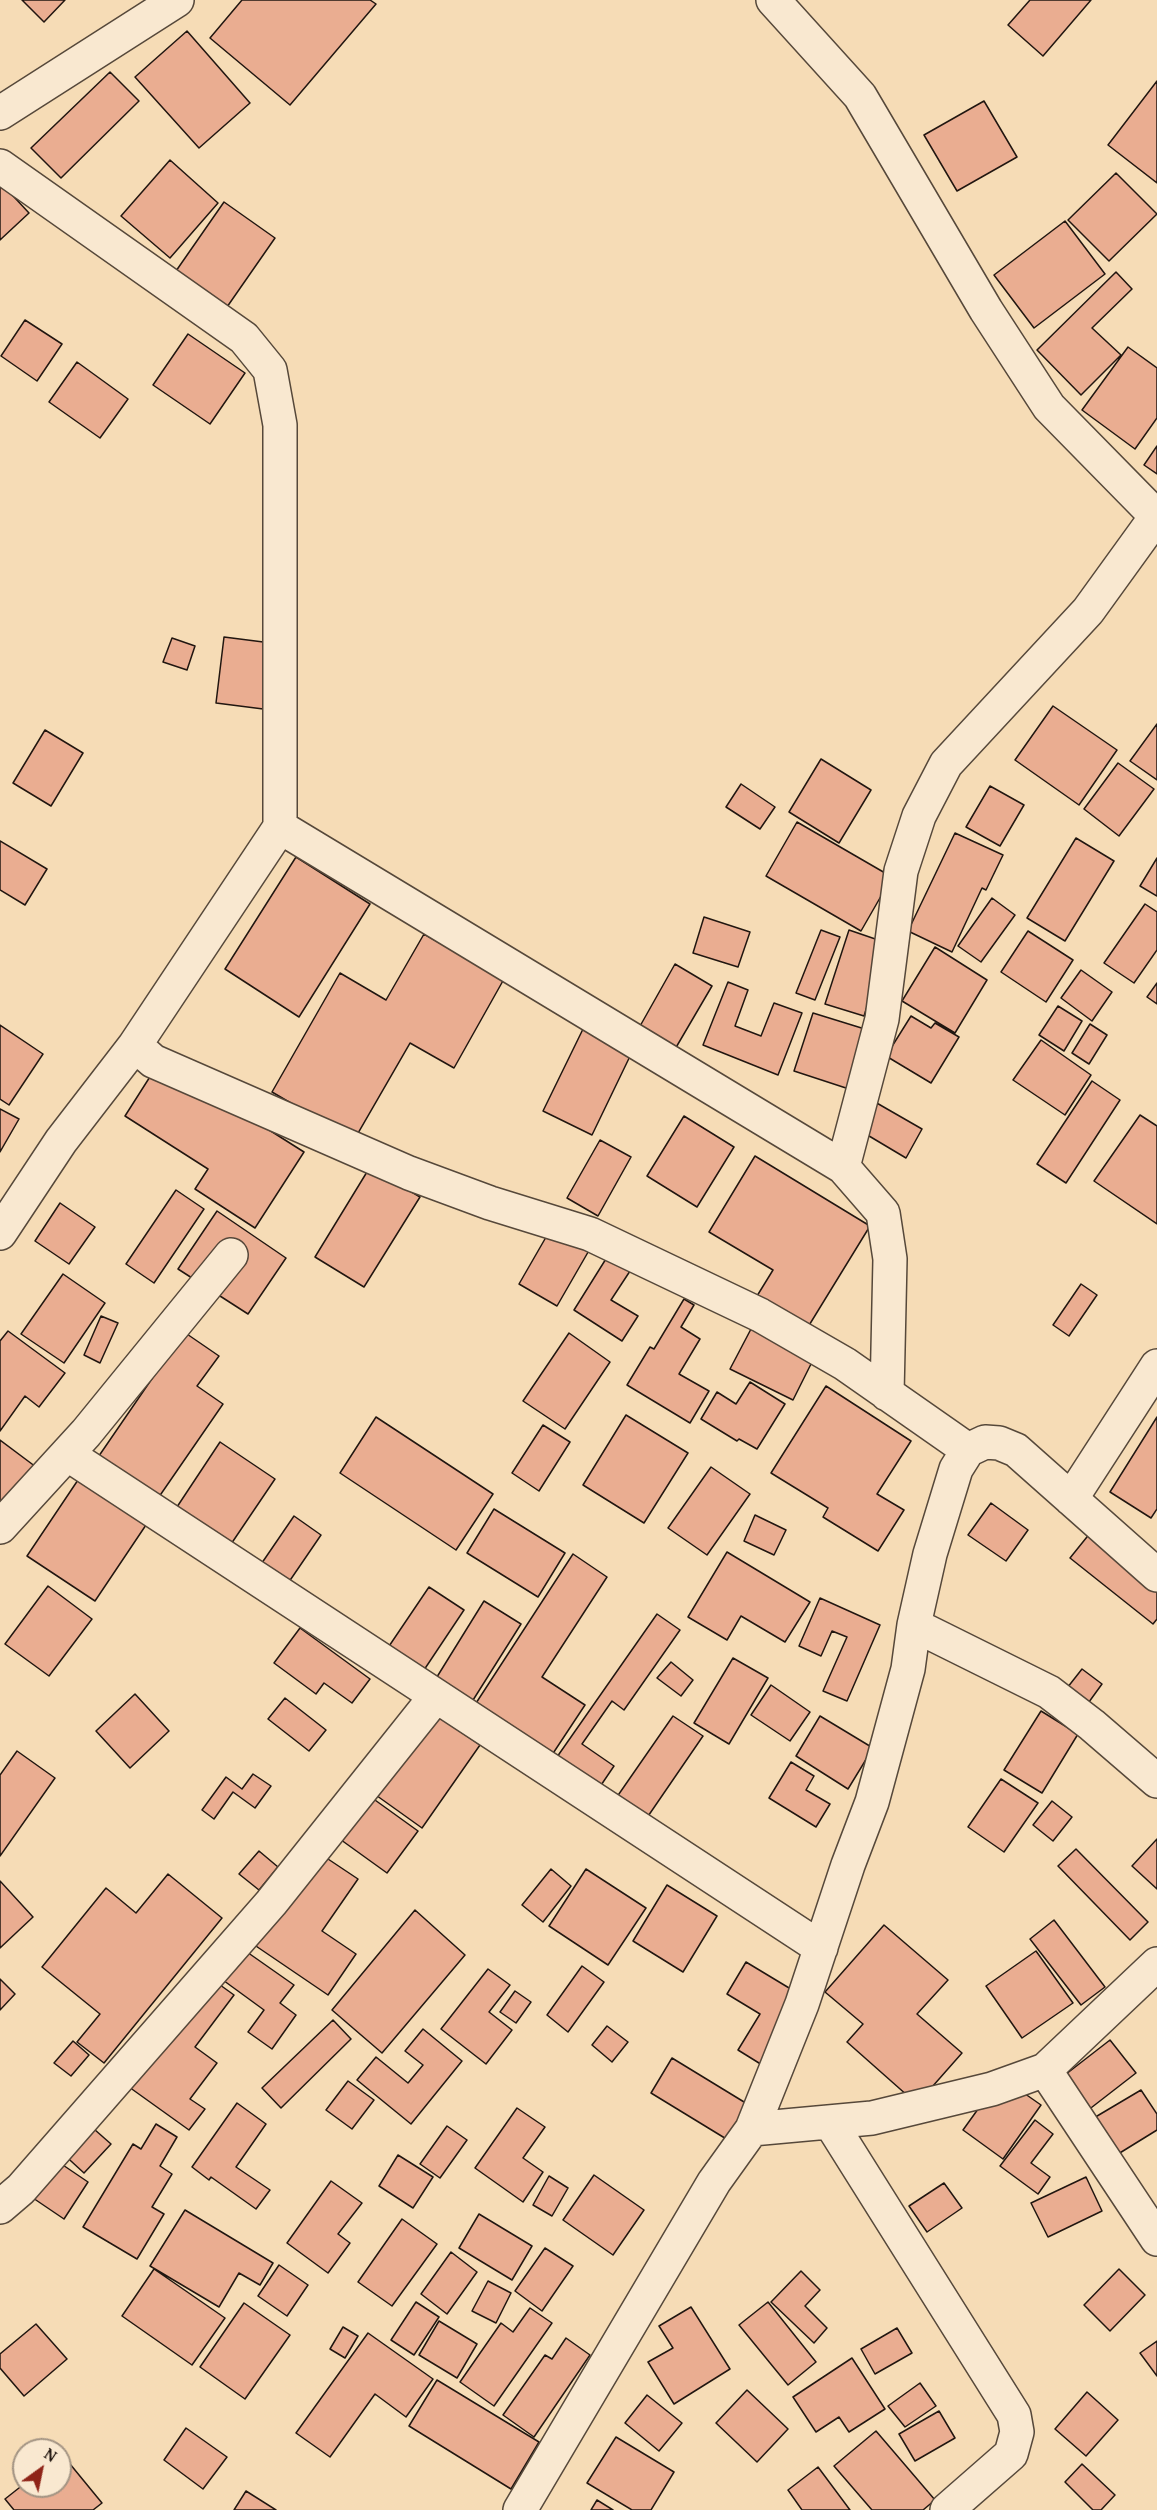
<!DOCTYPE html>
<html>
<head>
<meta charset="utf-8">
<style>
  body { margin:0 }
  #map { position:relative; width:1157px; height:2510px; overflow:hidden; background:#f6dcb6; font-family:"Gentium Book Plus",serif }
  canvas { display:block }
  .north { position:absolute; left:12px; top:2438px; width:60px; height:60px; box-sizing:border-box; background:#f9e8d0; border:2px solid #a39483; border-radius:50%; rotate:33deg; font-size:16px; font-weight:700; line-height:24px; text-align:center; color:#211610 }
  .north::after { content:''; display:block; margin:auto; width:21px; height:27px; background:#8f2418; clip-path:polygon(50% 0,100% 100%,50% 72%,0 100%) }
</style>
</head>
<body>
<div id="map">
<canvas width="1157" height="2510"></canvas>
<div class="north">N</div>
</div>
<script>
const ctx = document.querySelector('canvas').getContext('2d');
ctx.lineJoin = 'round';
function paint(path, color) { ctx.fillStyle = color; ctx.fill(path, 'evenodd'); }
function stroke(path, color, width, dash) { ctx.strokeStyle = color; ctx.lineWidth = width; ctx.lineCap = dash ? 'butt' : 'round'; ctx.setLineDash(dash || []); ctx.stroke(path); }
const building = new Path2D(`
  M22 0H65L44 22Z
  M242 0H370L376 4 290 105 210 38Z
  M1030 0H1091L1043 56 1008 25Z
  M187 31 250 103 199 148 135 77Z
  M110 72 139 101 61 178 31 148Z
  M1157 81V183L1108 145Z
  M984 101 1017 157 957 191 924 135Z
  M170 160 218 203 170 258 121 216Z
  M1116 173 1157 214 1109 261 1068 220Z
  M0 182 29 213 0 240Z
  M224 202 275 238 227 307 176 271Z
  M1065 221 1105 274 1034 328 994 275Z
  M1116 272 1132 289 1092 328 1121 355 1081 395 1037 350Z
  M25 320 62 344 37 381 1 356Z
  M188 334 245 373 210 424 153 385Z
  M1128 347 1157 368V418L1135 449 1082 410Z
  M77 362 128 399 100 438 49 402Z
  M1157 446V474L1144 465Z
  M224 637 279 644 271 710 216 703Z
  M172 638 195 646 187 670 163 662Z
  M1053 706 1117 750 1079 805 1015 760Z
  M1157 724V780L1130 761Z
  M45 730 83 753 51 806 13 783Z
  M821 759 871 790 839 843 789 812Z
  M1118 763 1154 789 1119 836 1084 809Z
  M741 784 775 807 760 829 726 807Z
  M990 786 1024 805 1000 846 966 827Z
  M797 822 892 877 861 931 766 876Z
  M955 833 1003 855 986 890 982 888 952 952 908 931Z
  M1076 838 1114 861 1065 941 1027 918Z
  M0 841 47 869 25 905 0 890Z
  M296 857 370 904 299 1017 225 969Z
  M1157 858V896L1140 886Z
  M992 898 1015 915 981 962 958 946Z
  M1145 904 1157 912V950L1134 983 1104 963Z
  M704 917 750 932 738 967 693 953Z
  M821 930 840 937 815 1000 796 993Z
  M849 930 887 943 864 1016 825 1004Z
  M1028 931 1073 960 1046 1002 1001 972Z
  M424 934 504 979 454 1068 410 1043 354 1140 272 1092 340 973 386 1000Z
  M935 947 987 980 955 1033 902 1001Z
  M675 964 712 986 671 1056 635 1035Z
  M1081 970 1112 992 1092 1021 1061 998Z
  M728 982 748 990 735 1026 761 1036 774 1003 802 1013 778 1075 703 1045Z
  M1157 983V1004L1147 997Z
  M1058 1006 1082 1021 1064 1051 1039 1035Z
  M813 1013 868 1030 849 1089 794 1071Z
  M911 1016 931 1028 935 1023 959 1037 931 1083 886 1056Z
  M1090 1024 1107 1035 1089 1064 1072 1053Z
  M0 1025 43 1054 9 1105 0 1099Z
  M584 1027 633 1050 592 1135 543 1111Z
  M1041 1040 1091 1075 1065 1115 1013 1080Z
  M160 1061 304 1152 255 1228 195 1189 208 1169 125 1116Z
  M1092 1081 1120 1100 1066 1183 1037 1164Z
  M875 1102 922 1129 906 1158 859 1130Z
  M0 1109 19 1119 0 1152Z
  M1140 1115 1157 1126V1224L1094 1181Z
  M684 1116 734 1147 697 1207 647 1176Z
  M600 1140 631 1157 598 1216 567 1198Z
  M755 1156 870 1226 808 1327 757 1296 773 1270 709 1232Z
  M370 1167 420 1197 364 1287 315 1257Z
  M176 1190 204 1209 154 1283 126 1264Z
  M60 1203 95 1227 69 1264 35 1241Z
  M217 1211 286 1258 248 1314 178 1269Z
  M553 1225 591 1247 557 1306 519 1284Z
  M609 1254 632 1268 611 1300 638 1316 622 1341 574 1310Z
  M63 1274 105 1303 64 1363 21 1334Z
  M1081 1284 1097 1295 1069 1336 1053 1325Z
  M684 1299 694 1305 681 1327 700 1339 679 1374 709 1391 690 1423 627 1385 650 1347 654 1349Z
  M101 1316 118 1323 100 1363 84 1355Z
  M751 1329 813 1360 793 1400 730 1369Z
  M8 1331 65 1373 39 1407 25 1396 0 1431V1341Z
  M184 1332 219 1356 197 1386 223 1404 152 1507 92 1466Z
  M569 1333 610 1362 565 1429 523 1401Z
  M750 1382 785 1404 757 1449 739 1439 737 1441 701 1419 717 1392 736 1404Z
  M826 1386 911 1441 877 1494 904 1510 878 1551 823 1517 828 1508 771 1473Z
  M626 1415 688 1453 644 1523 583 1485Z
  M376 1417 493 1494 456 1550 340 1473Z
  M1157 1417V1509L1151 1518 1110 1492Z
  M543 1425 570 1442 539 1491 512 1473Z
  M0 1440 40 1470 0 1524Z
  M220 1442 275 1479 225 1553 171 1516Z
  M711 1467 750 1494 707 1555 668 1528Z
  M82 1474 150 1519 95 1601 27 1556Z
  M991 1503 1028 1530 1006 1561 968 1535Z
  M494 1509 565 1553 538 1597 467 1553Z
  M755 1515 786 1530 774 1555 744 1541Z
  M294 1516 321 1535 280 1595 253 1576Z
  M1099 1522 1157 1569V1619L1153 1624 1070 1558Z
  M727 1552 810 1602 785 1642 741 1616 727 1640 688 1617Z
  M573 1554 607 1577 542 1677 585 1705 544 1767 467 1717Z
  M48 1586 92 1619 49 1676 5 1644Z
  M429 1587 464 1610 414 1685 379 1661Z
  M820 1598 880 1625 847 1701 823 1691 847 1637 832 1631 821 1656 799 1646Z
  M484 1601 521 1624 463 1716 427 1693Z
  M657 1614 680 1630 624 1710 612 1701 582 1744 614 1766 593 1797 550 1767Z
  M300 1628 370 1679 352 1703 324 1683 316 1694 274 1663Z
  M733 1658 768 1678 729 1744 694 1723Z
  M671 1662 693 1680 681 1696 657 1678Z
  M1082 1669 1102 1684 1081 1713 1060 1697Z
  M771 1685 810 1712 790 1741 751 1715Z
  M135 1694 169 1731 130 1768 96 1731Z
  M285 1698 326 1730 309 1751 268 1719Z
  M430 1711 480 1745 422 1828 373 1793Z
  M1041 1711 1078 1734 1042 1793 1004 1770Z
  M673 1716 703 1736 642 1825 612 1804Z
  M820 1716 873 1748 848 1789 796 1756Z
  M17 1751 55 1778 0 1856V1775Z
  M791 1762 814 1776 806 1790 830 1804 816 1827 769 1798Z
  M253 1774 271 1786 255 1808 233 1792 214 1819 202 1810 226 1777 242 1789Z
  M1001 1779 1038 1803 1004 1852 968 1827Z
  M368 1795 418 1831 387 1873 337 1837Z
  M1052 1801 1072 1817 1053 1841 1033 1825Z
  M1157 1839V1889L1132 1866Z
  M313 1849 358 1879 322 1931 356 1954 328 1995 250 1942Z
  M1076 1849 1148 1922 1130 1940 1058 1866Z
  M259 1851 278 1867 259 1890 239 1874Z
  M551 1869 571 1886 543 1922 522 1905Z
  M586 1869 646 1908 608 1965 549 1926Z
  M168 1874 222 1918 104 2063 77 2042 100 2014 42 1967 106 1888 136 1913Z
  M0 1881 33 1917 0 1948Z
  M667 1885 717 1916 683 1972 633 1941Z
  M415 1910 465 1955 382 2053 332 2010Z
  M1054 1920 1105 1987 1081 2005 1030 1939Z
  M884 1925 948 1980 917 2014 962 2053 917 2104 847 2042 863 2024 825 1992Z
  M237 1945 294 1985 280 2003 296 2015 272 2049 248 2032 264 2010 216 1975Z
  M1036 1951 1073 2003 1022 2038 986 1986Z
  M746 1962 809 2000 767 2068 738 2050 760 2014 727 1994Z
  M582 1966 604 1982 568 2032 547 2015Z
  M488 1969 510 1985 489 2012 512 2030 486 2064 441 2029Z
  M209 1977 234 1995 195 2047 217 2063 190 2099 205 2109 189 2130 129 2087Z
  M0 1979 15 1994 0 2010Z
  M515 1991 531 2002 516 2023 500 2012Z
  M333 2020 351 2039 281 2108 262 2088Z
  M607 2026 628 2042 612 2062 592 2045Z
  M423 2029 462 2061 411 2124 357 2080 376 2057 408 2083 423 2065 405 2051Z
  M1110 2040 1136 2073 1087 2111 1061 2078Z
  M73 2041 89 2055 71 2076 54 2063Z
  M672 2058 749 2105 728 2140 651 2093Z
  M1001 2077 1041 2105 1003 2159 963 2130Z
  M348 2081 374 2100 352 2129 326 2110Z
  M1141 2090 1157 2114V2130L1110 2159 1087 2122Z
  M237 2103 266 2124 236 2167 270 2190 256 2209 211 2177 209 2180 192 2167Z
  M517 2108 545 2127 523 2158 543 2172 523 2202 475 2168Z
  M1035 2120 1053 2134 1031 2163 1050 2177 1038 2194 1000 2166Z
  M86 2122 111 2144 84 2173 59 2150Z
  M156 2124 177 2137 160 2166 172 2174 152 2207 164 2214 137 2259 83 2227 133 2144 141 2149Z
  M447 2126 467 2140 440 2178 420 2164Z
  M398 2155 433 2177 413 2208 379 2186Z
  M54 2159 88 2182 64 2219 30 2196Z
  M594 2175 644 2210 613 2255 563 2220Z
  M549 2176 568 2188 552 2216 533 2205Z
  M1086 2177 1102 2211 1048 2237 1031 2203Z
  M331 2181 362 2203 338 2234 350 2243 328 2273 287 2243Z
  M944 2183 962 2208 927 2232 909 2206Z
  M185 2210 273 2263 260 2285 239 2273 219 2307 150 2266Z
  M479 2214 532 2246 512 2280 459 2248Z
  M402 2219 437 2244 392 2306 358 2282Z
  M545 2248 573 2266 542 2311 515 2291Z
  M451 2252 477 2272 447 2314 421 2294Z
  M279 2265 308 2285 287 2316 258 2296Z
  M154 2269 225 2318 192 2365 122 2316Z
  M1119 2269 1145 2295 1110 2331 1084 2305Z
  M801 2271 820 2290 805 2306 827 2328 814 2343 771 2302Z
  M488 2281 511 2293 496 2323 472 2311Z
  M416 2302 439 2317 414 2355 391 2340Z
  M768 2302 816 2362 788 2385 739 2325Z
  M244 2303 290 2335 245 2399 200 2367Z
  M691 2307 730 2369 674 2404 648 2362 673 2348 659 2326Z
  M530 2308 552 2323 494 2406 460 2382 501 2323 513 2332Z
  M439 2321 477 2344 457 2378 419 2355Z
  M36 2324 67 2359 24 2396 0 2368V2354Z
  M343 2327 358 2336 345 2358 330 2349Z
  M897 2328 912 2353 875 2374 861 2349Z
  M368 2333 433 2379 406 2417 375 2394 330 2457 296 2433Z
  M566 2338 590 2355 534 2437 503 2415 545 2355 552 2359Z
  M1157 2341V2376L1140 2353Z
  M852 2358 885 2409 849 2432 839 2417 816 2432 793 2397Z
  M437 2380 539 2442 511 2489 409 2426Z
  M920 2383 936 2406 905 2427 888 2406Z
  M747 2390 788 2429 757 2462 716 2423Z
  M1087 2392 1118 2420 1086 2456 1055 2429Z
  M647 2395 682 2423 659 2451 625 2423Z
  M939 2411 955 2438 915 2461 899 2434Z
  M186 2428 227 2457 203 2489 164 2460Z
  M876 2431 935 2500 923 2510H872L834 2466Z
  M616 2437 674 2472 651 2510H632L587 2483Z
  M61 2453 102 2503 93 2510H14L5 2499 24 2484V2486H60Z
  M1082 2464 1115 2495 1101 2510H1093L1065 2482Z
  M818 2467 850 2510H802L788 2490Z
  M246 2491 276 2510H234Z
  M597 2500 613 2510H591Z`);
const minor = new Path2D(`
  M773 0 860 96 986 310 1049 407 1157 517
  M0 113 177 0
  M0 166 244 338 270 370 280 425V827
  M135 1045 280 827 843 1167 883 1213 890 1259 887 1394
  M843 1167 882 1019 901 871 919 816 946 764 1088 611 1156 517
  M0 1233 61 1141 135 1045 153 1061 409 1173 490 1203 590 1234 760 1315 845 1364 968 1450
  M67 1454 821 1948
  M1071 1499 1157 1366
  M0 1527 86 1433 231 1255
  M914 1625 1049 1692 1092 1725 1157 1781
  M1045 2070 1157 2239
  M830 2122 1014 2415 1017 2432 1011 2454 947 2510
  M752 2129 872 2118 992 2089 1045 2070 1157 1964
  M0 2207 21 2189 271 1903 436 1696
  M520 2510 714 2182 752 2129 802 2004 848 1865 872 1802 908 1669 914 1625 930 1554 956 1469 968 1450 985 1442 999 1443 1016 1450 1157 1575`);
paint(building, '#eaad91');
stroke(building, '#211610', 1.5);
stroke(minor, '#56483a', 36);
stroke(minor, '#f9e8d0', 33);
</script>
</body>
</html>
